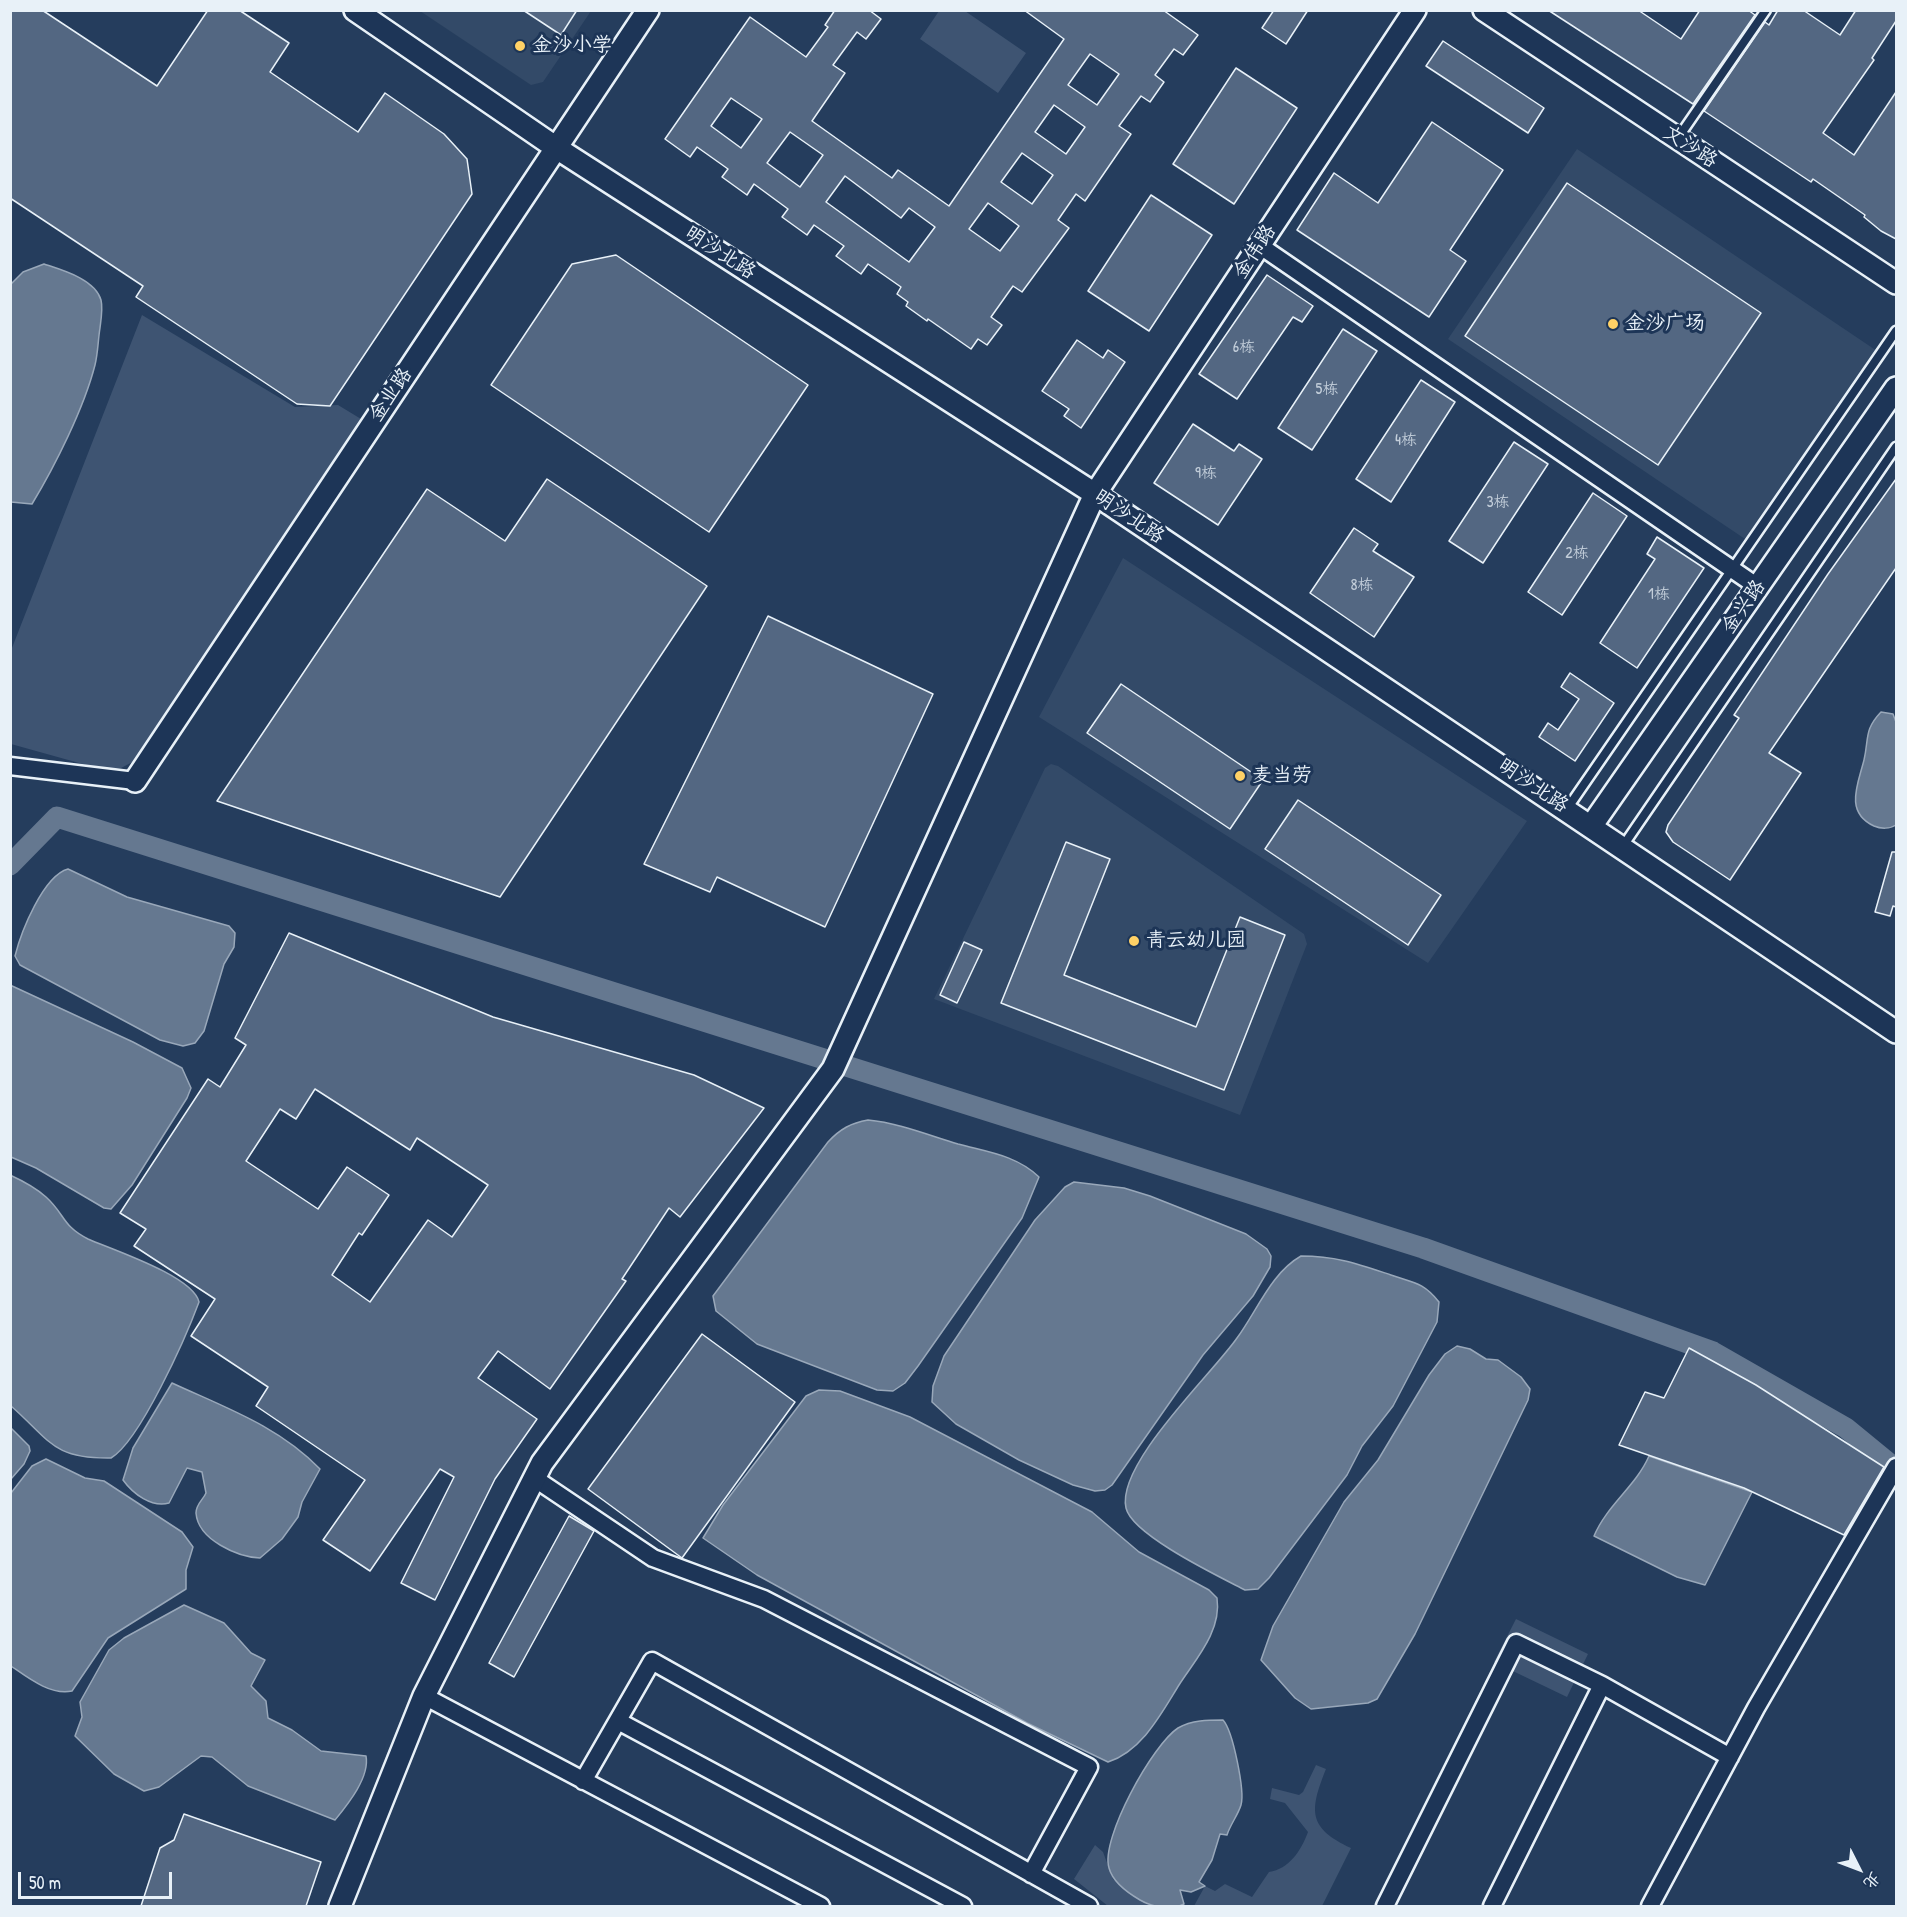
<!DOCTYPE html>
<html>
<head>
<meta charset="utf-8">
<style>
  body { margin:0 }
  #map { position:relative; width:1907px; height:1917px; overflow:hidden; background:#253d5d; font-family:"Patrick Hand","LXGW WenKai TC",sans-serif }
  canvas { display:block }
  .frame { position:absolute; inset:0; border:12px solid #e8f1f8; pointer-events:none }
  .north { position:absolute; left:1829px; top:1839px; width:60px; height:60px; -webkit-text-stroke:4px #1d3557; paint-order:stroke; rotate:132deg; font-size:16px; font-weight:700; line-height:24px; text-align:center; color:#e8f1f8 }
  .north::after { content:''; display:block; margin:auto; width:21px; height:27px; background:#e8f1f8; clip-path:polygon(50% 0,100% 100%,50% 72%,0 100%) }
  .scale { position:absolute; left:18px; top:1872px; width:154px; height:27px; box-sizing:border-box; border:3px solid #e8f1f8; border-top:0; padding-left:8px; font-size:18px; line-height:21px; white-space:nowrap; color:#e8f1f8; -webkit-text-stroke:4px #1d3557; paint-order:stroke }
</style>
</head>
<body>
<div id="map">
<canvas width="1907" height="1917"></canvas>
<div class="frame"></div>
<div class="north">北</div>
<div class="scale">50 m</div>
</div>
<script>
const ctx = document.querySelector('canvas').getContext('2d');
ctx.lineJoin = 'round';
function paint(path, color) { ctx.fillStyle = color; ctx.fill(path, 'evenodd'); }
function stroke(path, color, width, dash) { ctx.strokeStyle = color; ctx.lineWidth = width; ctx.lineCap = dash ? 'butt' : 'round'; ctx.setLineDash(dash || []); ctx.stroke(path); }
function label(font, color, halo, rows, align = 'center') {
  ctx.font = font + ' "Patrick Hand","LXGW WenKai TC",sans-serif'; ctx.lineWidth = 6; ctx.setLineDash([]); ctx.textBaseline = 'middle'; ctx.strokeStyle = halo; ctx.fillStyle = color; for (const [text, x, y, turn = 0] of rows) {
    ctx.save(); ctx.translate(x, y); ctx.rotate((+turn || 0) * Math.PI / 180); ctx.textAlign = isNaN(turn) ? turn : align; if (halo) ctx.strokeText(text, 0, 0); ctx.fillText(text, 0, 0); ctx.restore();
  }
}
const built = new Path2D(`
  M420 11H591L543 82 531 85Z
  M1577 149 1877 351 1748 541 1448 339Z
  M1123 558 1527 821 1428 963 1039 717Z
  M1051 764 1058 766 1304 934 1307 944 1240 1115 934 999 1035 789 1045 768Z`);
const green = new Path2D(`
  M939 11H965L1026 53 998 93 920 39Z
  M142 315 295 407 338 405 366 422 144 756 121 768H97L11 744 10 653Z
  M1516 1619 1588 1654 1567 1697 1494 1662Z
  M1316 1765 1326 1769C1309 1811 1308 1828 1351 1848L1322 1906H1194L1205 1886 1215 1891 1225 1884 1252 1897 1269 1872C1289 1869 1301 1851 1308 1832L1285 1803 1270 1799 1272 1788 1299 1795 1303 1792Z
  M1095 1845 1103 1852 1113 1879 1150 1906H1108L1074 1879Z`);
const water = new Path2D(`
  M44 264C62 270 95 279 101 300 103 308 101 320 100 328 98 340 98 353 95 365 84 408 55 466 32 504L11 502V284L23 272Z
  M1881 712 1893 714 1896 722V825C1890 829 1881 829 1874 826 1844 812 1858 784 1864 760 1869 738 1864 730 1881 712Z
  M68 869 127 897 229 926 235 933 234 947 224 964 204 1031 195 1043 183 1046 160 1040 20 965 15 956C21 932 43 876 68 869Z
  M10 985 133 1042 182 1068 191 1088 187 1098 132 1185 111 1209 104 1208 36 1168 11 1157Z
  M868 1120C899 1123 928 1135 958 1144 987 1152 1016 1155 1039 1177L1022 1218 918 1366 905 1383 893 1391 877 1390 757 1344 716 1311 713 1296 828 1142C840 1129 851 1123 868 1120Z
  M10 1175C23 1181 36 1188 46 1197 65 1214 62 1226 88 1239 113 1250 193 1276 199 1302 186 1337 140 1441 111 1458 52 1459 50 1440 11 1406Z
  M1074 1182 1124 1188 1150 1196 1246 1234 1267 1249 1271 1256 1270 1267 1253 1296 1203 1355 1112 1485 1105 1490 1095 1491 1073 1485 1019 1460 956 1424 932 1402 933 1386 944 1356 1035 1220 1065 1187Z
  M1301 1256C1337 1256 1358 1264 1391 1275 1414 1283 1423 1282 1439 1302L1437 1322 1393 1406 1362 1446 1347 1475 1269 1578 1258 1589 1245 1590C1220 1577 1132 1535 1126 1508 1116 1464 1213 1373 1237 1338 1257 1311 1271 1273 1301 1256Z
  M1457 1346 1470 1349 1486 1359 1498 1360 1521 1377 1530 1389 1528 1400 1415 1634 1377 1699 1368 1703 1311 1709 1295 1698 1261 1660 1273 1626 1344 1502 1378 1460 1429 1375 1445 1354Z
  M172 1383C226 1408 278 1426 320 1469L302 1502 298 1517 282 1539 260 1558C238 1557 198 1540 196 1513 196 1504 203 1500 206 1493L202 1472 187 1468 169 1503C152 1508 133 1494 123 1480L133 1448Z
  M819 1390 840 1391 910 1417 1092 1512 1139 1552 1209 1590 1217 1598C1222 1631 1195 1660 1179 1685 1161 1714 1142 1751 1108 1762L1027 1723 757 1575 703 1538 723 1505 806 1396Z
  M11 1428 29 1446 30 1451 24 1464 11 1479Z
  M1649 1456 1752 1492 1705 1585 1677 1577 1594 1536C1607 1505 1636 1486 1649 1456Z
  M46 1459 85 1478 104 1481 182 1532 193 1547 186 1570V1589L108 1638 72 1691C51 1696 27 1677 11 1666V1493L32 1466Z
  M184 1605 224 1623 251 1653 265 1660 251 1686 266 1701 268 1718 292 1730 321 1751 366 1756C370 1777 348 1804 335 1820L248 1786 212 1757 201 1756 159 1787 144 1791 114 1774 75 1736 82 1717 80 1702 109 1650 124 1638Z
  M1223 1720C1233 1731 1245 1791 1241 1805 1238 1815 1230 1825 1227 1835L1220 1834 1212 1860 1199 1882 1205 1886 1191 1892 1180 1890 1184 1904C1171 1911 1152 1907 1140 1900 1128 1893 1113 1883 1109 1868 1100 1839 1153 1744 1178 1728 1192 1720 1208 1720 1223 1720Z`);
const canal = new Path2D(`
  M10 865 57 817 1423 1248 1713 1352 1846 1428 1896 1469`);
const building = new Path2D(`
  M10 10H42L157 86 208 10H239L289 43 270 72 358 132 385 93 444 134 467 159 472 194 330 406 297 404 136 297 143 286 10 198Z
  M523 10H577L561 35Z
  M835 10H869L881 19 866 39 857 32 833 65 845 73 812 121 892 178 898 170 949 206 1064 39 1024 10H1163L1198 35 1183 55 1174 49 1155 75 1164 82 1150 102 1141 96 1119 126 1131 134 1085 201 1076 194 1058 220 1069 228 1022 292 1013 286 991 317 1002 325 987 345 978 339 971 349 928 319 927 321 906 306 908 302 897 294 901 287 868 264 861 274 836 256 844 246 814 225 807 235 782 217 788 209 754 184 747 195 722 177 728 169 697 147 690 157 665 139 750 17 806 57 828 27 825 25ZM1090 54 1119 74 1097 105 1068 85ZM731 98 762 119 741 148 711 126ZM1054 105 1085 127 1066 154 1035 132ZM790 132 823 155 800 187 767 163ZM1022 153 1053 175 1032 204 1001 182ZM845 176 901 218 909 208 935 227 909 262 826 202ZM988 203 1019 226 1000 251 969 229Z
  M1274 10H1308L1286 44 1262 28Z
  M1548 10H1638L1681 39 1700 10H1748L1755 15 1693 104Z
  M1778 10H1803L1840 35 1856 10H1896V21L1872 58 1874 60 1823 133 1854 155 1896 92V239L1881 231 1864 217 1865 215 1813 179 1811 182 1704 111 1765 22 1769 25Z
  M1443 41 1544 108 1528 133 1426 66Z
  M1236 68 1297 108 1234 204 1173 164Z
  M1432 122 1503 170 1450 250 1466 261 1429 317 1297 230 1334 173 1378 203Z
  M1567 183 1761 313 1658 465 1465 336Z
  M1151 195 1212 235 1149 331 1088 291Z
  M616 255 808 385 709 532 491 385 572 264Z
  M1267 275 1313 306 1302 322 1293 317 1237 399 1199 374Z
  M1343 329 1377 351 1312 450 1278 428Z
  M1077 340 1103 358 1108 350 1125 362 1081 428 1064 416 1069 409 1042 391Z
  M1421 380 1455 402 1391 502 1356 479Z
  M1193 424 1234 451 1239 444 1262 459 1218 525 1154 483Z
  M1514 442 1548 464 1483 563 1449 541Z
  M547 479 707 586 500 897 217 801 427 489 505 541Z
  M1896 479V568L1769 753 1801 773 1730 880 1673 842 1666 832 1668 825 1739 718 1734 715 1828 574Z
  M1593 493 1627 516 1562 615 1528 592Z
  M1354 528 1378 544 1373 551 1414 577 1374 637 1310 593Z
  M1657 537 1704 568 1637 668 1600 643 1655 559 1647 554Z
  M768 616 933 694 825 927 717 877 710 892 644 864Z
  M1570 673 1614 703 1575 761 1539 737 1548 723 1558 730 1579 699 1561 687Z
  M1121 684 1263 780 1230 829 1087 733Z
  M1298 800 1441 895 1408 945 1265 849Z
  M1066 842 1110 859 1064 975 1196 1027 1240 917 1285 935 1224 1090 1001 1003Z
  M1892 852H1896V907L1893 906 1890 916 1875 912Z
  M289 933 493 1017 694 1075 764 1108 680 1217 669 1208 622 1279 626 1281 550 1389 498 1351 478 1378 537 1419 495 1479 435 1600 401 1583 454 1477 440 1469 370 1571 323 1540 365 1480 256 1406 268 1387 191 1336 215 1299 134 1246 146 1229 120 1213 208 1079 220 1087 246 1045 235 1038ZM315 1089 410 1150 417 1138 488 1185 452 1237 428 1220 370 1302 332 1275 359 1233 362 1235 389 1195 347 1167 318 1209 246 1161 280 1109 296 1119Z
  M964 942 982 950 957 1003 940 995Z
  M702 1334 795 1402 682 1558 588 1489Z
  M1689 1348 1756 1385 1884 1467 1844 1535 1744 1488 1619 1445 1645 1392 1664 1398Z
  M569 1516 594 1531 514 1677 489 1663Z
  M184 1814 321 1862 306 1906H141L160 1848 174 1840Z`);
const service = new Path2D(`
  M1678 138 1766 10
  M1567 809 1896 331
  M1623 846 1896 447`);
const minor = new Path2D(`
  M1259 245 1758 587
  M10 766 135 781
  M534 1478 653 1558 764 1599 1089 1767 1031 1874
  M424 1696 821 1906
  M618 1721 963 1906
  M583 1781 652 1661 1089 1906
  M1385 1906 1516 1643 1602 1685 1730 1757
  M1492 1906 1602 1685
  M1650 1906 1756 1708 1896 1467`);
const tertiary = new Path2D(`
  M355 10 555 147 1095 494 1896 1032
  M1484 10 1896 283
  M135 781 648 10
  M1592 825 1896 388
  M340 1906 424 1696 542 1463 833 1069 1095 494 1415 10`);
const markers = [
  [520,46,6,"#ffd166"],
  [1613,324,6,"#ffd166"],
  [1240,776,6,"#ffd166"],
  [1134,941,6,"#ffd166"]
];
const numberNames = [
  ["6栋",1244,348],
  ["5栋",1327,390],
  ["4栋",1406,441],
  ["9栋",1206,474],
  ["3栋",1498,503],
  ["2栋",1577,554],
  ["8栋",1362,586],
  ["1栋",1659,595]
];
const poiNames = [
  ["金沙小学",532,46],
  ["金沙广场",1625,324],
  ["麦当劳",1252,776],
  ["青云幼儿园",1146,941]
];
const streetNames = [
  ["文沙路",1690,147,33],
  ["金伟路",1255,252,-57],
  ["明沙北路",720,253,33],
  ["金业路",391,395,-56],
  ["明沙北路",1129,517,34],
  ["金兴路",1744,607,-55],
  ["明沙北路",1533,786,34]
];
paint(built, '#334a68');
paint(green, '#3e5472');
paint(water, '#657890');
stroke(water, '#99a8ba', 1.5);
stroke(canal, '#657890', 21);
paint(building, '#536782');
stroke(building, '#e8f1f8', 1.5);
stroke(service, '#e8f1f8', 13);
stroke(minor, '#e8f1f8', 21);
stroke(tertiary, '#e8f1f8', 26);
stroke(service, '#1d3557', 8);
stroke(minor, '#1d3557', 16);
stroke(tertiary, '#1d3557', 21);
for (const [x, y, r, color] of markers) { const dot = new Path2D(); dot.arc(x, y, r, 0, 2 * Math.PI); ctx.fillStyle = color; ctx.fill(dot); stroke(dot, '#1d3557', 2); }
label('16px', '#c3ceda', null, numberNames);
label('20px', '#e8f1f8', '#1d3557', poiNames, 'left');
label('20px', '#e8f1f8', '#1d3557', streetNames);
</script>
</body>
</html>
